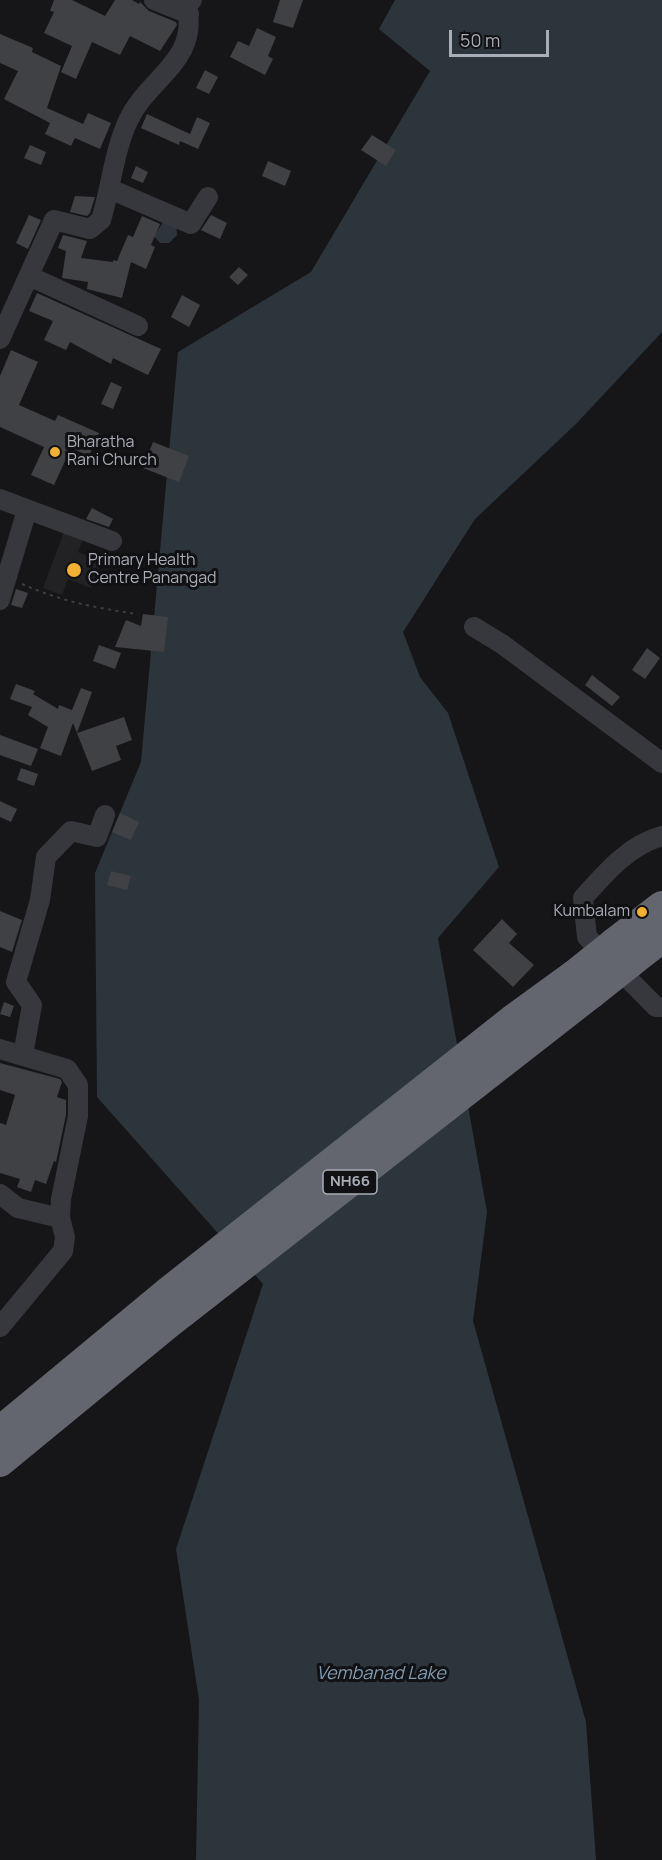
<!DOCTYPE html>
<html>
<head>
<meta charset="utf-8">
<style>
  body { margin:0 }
  #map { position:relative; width:662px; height:1860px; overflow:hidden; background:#161618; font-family:Manrope,sans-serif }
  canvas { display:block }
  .scale { position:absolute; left:449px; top:30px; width:100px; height:27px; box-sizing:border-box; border:3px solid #a8adb8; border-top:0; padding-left:8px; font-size:18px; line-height:21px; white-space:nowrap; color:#a8adb8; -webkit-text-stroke:4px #111113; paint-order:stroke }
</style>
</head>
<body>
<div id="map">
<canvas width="662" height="1860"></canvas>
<div class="scale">50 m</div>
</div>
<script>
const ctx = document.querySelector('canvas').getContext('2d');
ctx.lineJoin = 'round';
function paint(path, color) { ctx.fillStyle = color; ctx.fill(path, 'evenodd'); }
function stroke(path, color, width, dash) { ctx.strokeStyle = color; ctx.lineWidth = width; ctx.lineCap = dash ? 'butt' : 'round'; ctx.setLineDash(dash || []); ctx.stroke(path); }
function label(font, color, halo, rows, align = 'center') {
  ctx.font = font + ' Manrope,sans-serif'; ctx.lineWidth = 6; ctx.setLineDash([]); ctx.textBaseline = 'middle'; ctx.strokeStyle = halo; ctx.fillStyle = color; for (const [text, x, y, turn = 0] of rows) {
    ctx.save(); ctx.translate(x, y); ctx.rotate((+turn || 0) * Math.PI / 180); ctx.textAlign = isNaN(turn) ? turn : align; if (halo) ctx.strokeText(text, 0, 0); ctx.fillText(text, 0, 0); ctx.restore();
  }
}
const built = new Path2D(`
  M66 527 85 534 78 552 101 561 91 588 68 579 62 595 43 588Z`);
const water = new Path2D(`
  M395 0H662V332L576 424 475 519 403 632 420 677 448 713 499 867 438 938 487 1212 473 1321 586 1722 596 1860H196L199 1700 176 1549 263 1284 97 1097 95 873 141 762 178 352 311 272 430 71 379 29Z
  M163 222 176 223 177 235 169 243H160L154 236Z`);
const building = new Path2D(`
  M54 0H72L105 16 115 0H132L139 4 140 2 149 11 176 22 177 25 160 51 130 36 120 55 92 42 76 79 61 72 72 46 44 33 54 12 50 11Z
  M280 0H303L293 28 273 22Z
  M257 28 276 37 268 56 273 59 265 75 230 57 238 41 249 46Z
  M0 34 33 48 32 52 61 66 47 108 83 124 88 113 111 123 100 149 75 138 71 146 45 134 50 123 4 99 18 71 0 63Z
  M205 70 218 77 209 94 196 88Z
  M147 114 190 134 197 117 210 123 198 149 180 141 179 145 141 128Z
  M372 135 396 150 386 166 361 150Z
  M30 145 46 152 41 165 24 158Z
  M268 161 291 171 285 186 262 176Z
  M136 166 148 172 143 183 131 178Z
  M75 196 95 197 90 213 87 216 70 212Z
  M29 215 41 220 28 249 16 243Z
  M211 215 227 223 220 239 201 230Z
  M142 216 160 224 151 245 155 247 146 269 131 262 122 298 87 289 88 282 62 278 66 251 58 248 63 235 87 241 81 258 113 262V260L117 261 128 235 133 237Z
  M239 267 248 275 238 285 229 277Z
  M37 293 161 349 148 375 113 358 111 364 70 342 66 350 44 340 53 321 29 311Z
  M182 295 200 305 189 327 171 317Z
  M11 350 38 362 19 405 55 421 58 415 99 433 89 456 71 448 54 485 31 475 44 447 0 427V376Z
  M111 382 122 387 113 409 101 404Z
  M153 442 189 456 179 482 143 468Z
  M92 508 113 519 109 527 86 519Z
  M16 589 28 593 22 608 11 605Z
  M143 614 168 617 164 652 115 647 126 620 141 626Z
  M99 645 121 653 115 669 93 661Z
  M647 648 660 658 645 679 632 670Z
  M592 675 620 697 612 706 585 685Z
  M16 684 35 691 33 694 58 709 59 705 72 710 81 688 92 692 77 733 124 717 132 740 116 746 121 760 92 771 73 723 61 756 40 748 48 727 28 715 32 707 10 699Z
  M0 735 38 749 31 766 0 755Z
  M21 768 38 774 34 786 17 780Z
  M0 801 17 809 11 822 0 817Z
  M120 813 139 822 131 840 112 832Z
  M111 871 131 876 127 890 107 885Z
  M0 911 22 920 12 952 0 947Z
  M502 919 517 934 509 943 534 965 513 987 473 950Z
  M4 1002 14 1006 10 1017 0 1014Z
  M0 1063 60 1079 62 1082 57 1097 66 1100V1115L56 1162 54 1161 46 1184 35 1180 31 1192 17 1187 20 1179 0 1173V1123L6 1125 15 1095 0 1090Z`);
const path = new Path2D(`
  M22 584C60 601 96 608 137 614`);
const minor = new Path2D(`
  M154 0 189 14
  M110 189 191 224 208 197
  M29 276 138 326
  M0 339 54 220 90 229 101 220C111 188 114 151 128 121 148 77 199 62 187 6L192 0
  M0 499 112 541
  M0 600 27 510
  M474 627 502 644 662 763
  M662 836C629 845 606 872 583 898L587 937 656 1007H662
  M0 1049 67 1069 78 1085V1116L61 1199 60 1218 65 1237 63 1251 0 1327
  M23 1055 32 1005 16 982 40 900 46 857 71 831 97 837 105 815
  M0 1194 18 1208 60 1218`);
const highway = new Path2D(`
  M614 943 662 906
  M630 963 662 938
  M0 1431 169 1291 512 1020 574 975
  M0 1462 168 1324 591 994`);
const highwayBridge = new Path2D(`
  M574 975 614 943
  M591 994 630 963`);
const markers = [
  [55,452,6,"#f2b134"],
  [74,570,8,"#f2b134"],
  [642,912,6,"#f2b134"]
];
const shields = [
  [350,1182,54]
];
const shieldNames = [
  ["NH66",350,1182]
];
const poiNames = [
  ["Bharatha",67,443],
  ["Rani Church",67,461],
  ["Primary Health",88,561],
  ["Centre Panangad",88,579],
  ["Kumbalam",630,912,"right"]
];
const waterNames = [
  ["Vembanad Lake",381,1674]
];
paint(built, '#222225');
paint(water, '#2c353c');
paint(building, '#404145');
stroke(path, '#3d3f44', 2, [3, 4.5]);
stroke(minor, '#37383d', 20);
stroke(highway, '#63666e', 30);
stroke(highwayBridge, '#63666e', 30);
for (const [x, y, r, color] of markers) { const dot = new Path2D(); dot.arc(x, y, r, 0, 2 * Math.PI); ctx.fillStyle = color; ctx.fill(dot); stroke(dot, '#111113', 2); }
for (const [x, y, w] of shields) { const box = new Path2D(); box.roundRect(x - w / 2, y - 12, w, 24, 4.5); ctx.fillStyle = '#111113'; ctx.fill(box); stroke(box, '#a8adb8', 1.5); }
label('bold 15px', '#a8adb8', null, shieldNames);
label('16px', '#a8adb8', '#111113', poiNames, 'left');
label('italic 18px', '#7f9bb3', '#111113', waterNames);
</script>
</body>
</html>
